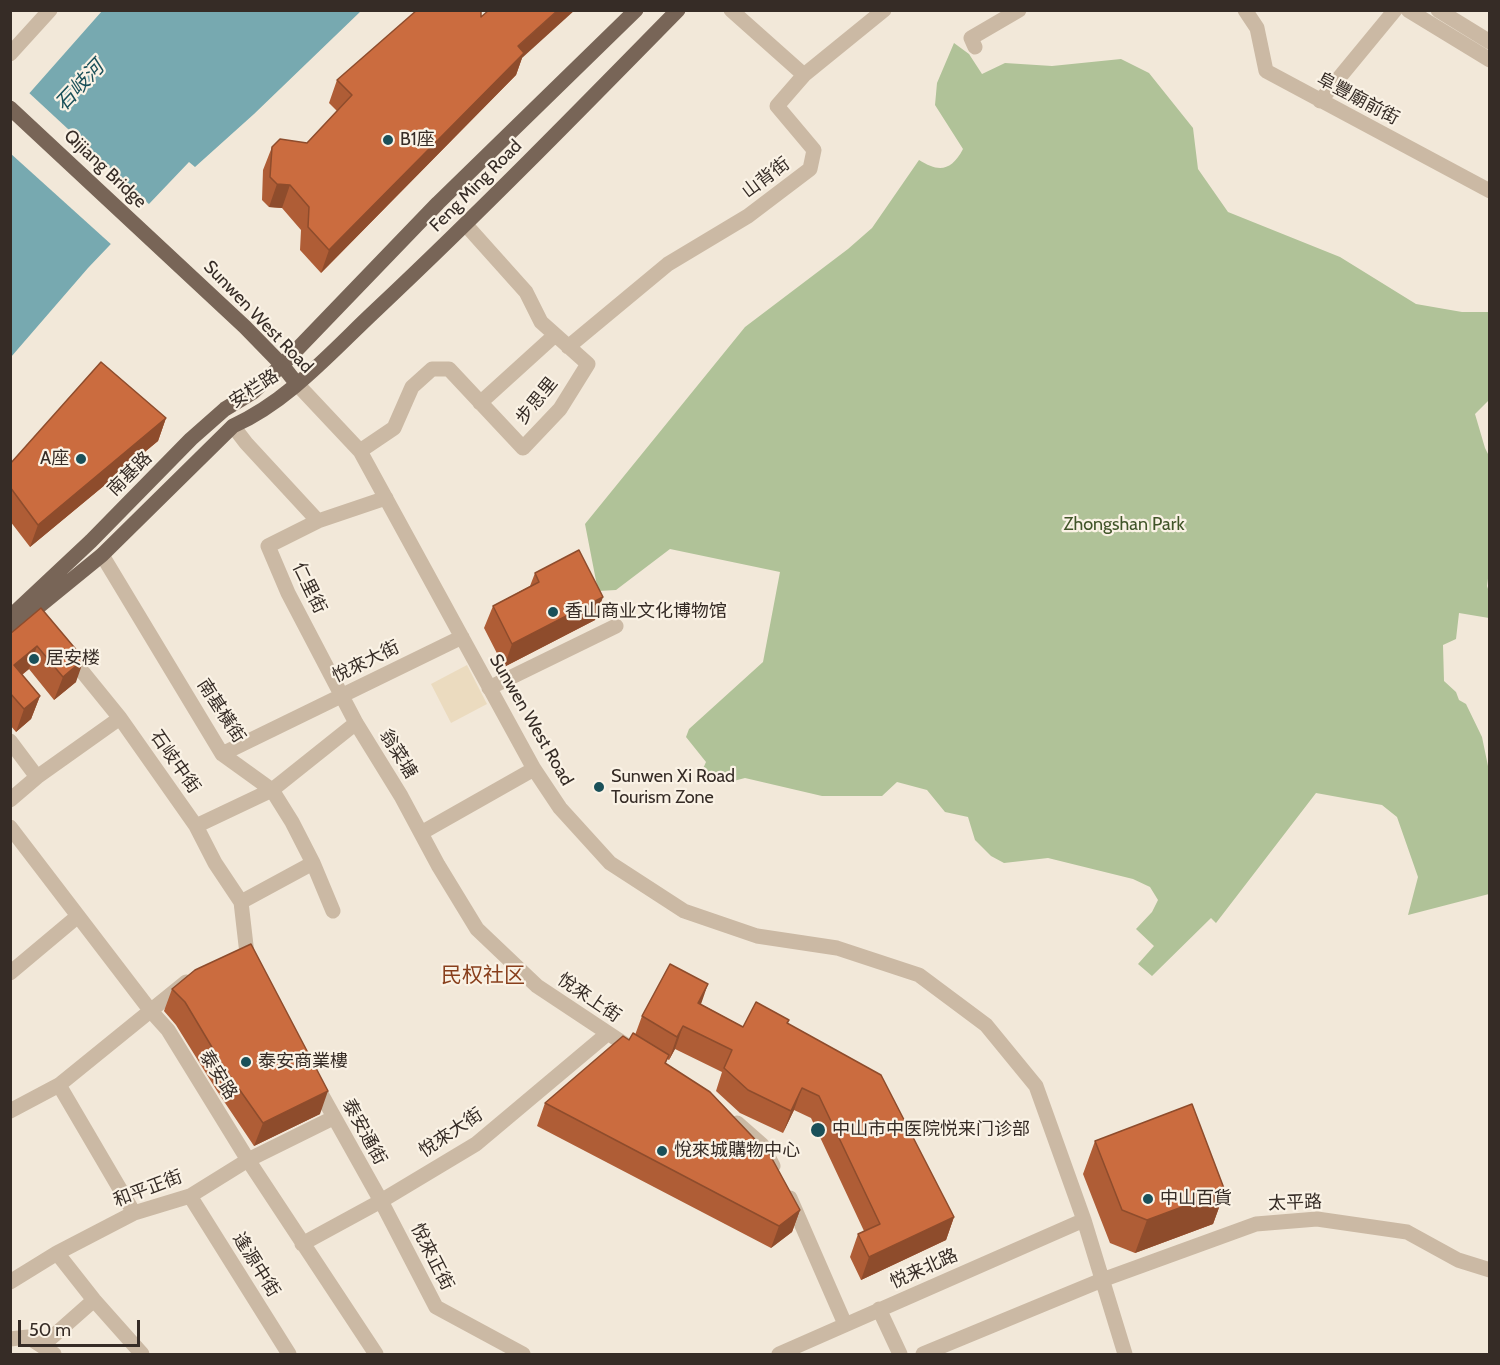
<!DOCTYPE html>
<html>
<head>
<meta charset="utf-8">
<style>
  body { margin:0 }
  #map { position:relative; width:1500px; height:1365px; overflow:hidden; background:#f2e8d9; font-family:Cabin,sans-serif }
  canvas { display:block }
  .frame { position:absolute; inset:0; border:12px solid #362c26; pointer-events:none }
  .scale { position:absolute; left:18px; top:1320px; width:122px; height:27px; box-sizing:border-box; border:3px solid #362c26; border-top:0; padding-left:8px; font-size:18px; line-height:21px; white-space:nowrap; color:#362c26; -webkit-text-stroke:4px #faf2e5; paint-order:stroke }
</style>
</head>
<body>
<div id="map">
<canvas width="1500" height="1365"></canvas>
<div class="frame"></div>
<div class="scale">50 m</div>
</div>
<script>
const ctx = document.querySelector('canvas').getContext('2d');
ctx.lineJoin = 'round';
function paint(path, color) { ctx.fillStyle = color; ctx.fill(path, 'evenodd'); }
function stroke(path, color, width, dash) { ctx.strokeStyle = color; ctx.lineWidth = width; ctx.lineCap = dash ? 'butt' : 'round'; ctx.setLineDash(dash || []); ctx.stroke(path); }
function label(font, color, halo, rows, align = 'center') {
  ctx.font = font + ' Cabin,"Noto Sans SC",sans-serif'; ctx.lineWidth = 4.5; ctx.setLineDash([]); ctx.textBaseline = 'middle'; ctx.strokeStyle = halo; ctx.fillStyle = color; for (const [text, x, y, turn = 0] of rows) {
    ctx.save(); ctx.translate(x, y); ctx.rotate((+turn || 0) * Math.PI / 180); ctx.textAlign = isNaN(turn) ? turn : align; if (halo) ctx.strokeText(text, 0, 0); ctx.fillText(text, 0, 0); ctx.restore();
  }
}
const green = new Path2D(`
  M954 43 969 54 982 74 1005 63 1052 66 1121 59 1149 73 1193 128 1198 169 1228 212 1340 257 1416 304 1462 312H1489V400L1475 414 1485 448 1489 456 1490 564 1487 586 1489 592V618L1459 613 1456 639 1443 645 1444 681 1456 692 1459 700 1466 704 1482 737 1489 771V894L1408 915 1418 877 1397 817 1382 805 1316 793 1216 923 1211 918 1152 976 1138 964 1154 946 1136 929 1152 912 1158 900 1150 887 1133 879 1048 858 1004 863 991 856 975 840 968 817 945 812 927 790 897 782 882 796H822L745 778 722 784 701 773 706 762 686 737 689 729 763 662 780 572 670 549 616 590 598 591 585 524 745 327 848 249 872 228 919 160C938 172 951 172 963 149L935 105 937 83Z`);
const plaza = new Path2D(`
  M467 665 487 704 451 723 431 684Z`);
const water = new Path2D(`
  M102 11H361L254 114 195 167 189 162 88 268 11 357V114Z`);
const pier = new Path2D(`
  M27 91 151 206 113 246 10 153V110Z`);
const minor = new Path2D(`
  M731 10 804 75
  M1245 10 1257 28 1266 71 1490 191
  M1408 10 1490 60
  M1438 10 1490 42
  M975 47 971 38 1019 10
  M10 54 50 10
  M1320 101 1395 10
  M568 347 668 264 748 216 810 169 814 150 777 106 804 75 884 10
  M297 384 360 451 534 769 560 808 610 863 684 911 757 936 837 948 919 975 986 1025 1036 1086 1084 1220 1125 1354
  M480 403 555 335
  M233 426 246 443 318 521
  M360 451 394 428 412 387 432 369H449L523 448 560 409 588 364 541 322 526 292 466 225
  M386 498 318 521 268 546 288 593 356 723 401 796 438 865 477 929 537 986 635 1051
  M102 555 222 754 272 790 292 822 313 863 333 911
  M68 654 120 718 196 826 215 863 241 902 247 954 252 964
  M489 688 616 626
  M10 741 37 777
  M222 754 462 637
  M10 800 37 777 120 718
  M196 826 272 790 356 723
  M10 827 150 1010 168 1030 248 1160 376 1354
  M421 833 534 769
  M241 902 313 863
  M10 973 78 916
  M315 1083 381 1201 436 1307 523 1354
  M59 1085 134 1213
  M10 1111 59 1085 186 982
  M737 1123 762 1145 773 1166
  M190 1196 289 1354
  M790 1198 845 1324
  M302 1244 381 1201 476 1144 607 1034
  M57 1253 94 1300 142 1354
  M10 1282 57 1253 134 1213 190 1196 248 1160 333 1118
  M879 1309 900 1354
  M10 1339 28 1337 54 1354
  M42 1346 94 1300
  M779 1354 1084 1220
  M923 1354 1102 1280 1256 1224 1317 1219 1407 1232 1458 1260 1490 1270`);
const major = new Path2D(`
  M10 108 245 327 282 365 297 384
  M10 617 91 541 191 439 225 409 253 392 282 365 438 203 636 10
  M10 630 102 555 233 426C289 401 333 350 377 309 480 212 579 111 678 10`);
const wall = new Path2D(`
  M481 17 522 58 516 75 321 273 300 250 301 230 282 208 269 207 262 200 263 170 272 147 307 143 337 111 329 103 337 80Z
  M166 418 158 441 30 547 10 521V464Z
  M535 573 595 620 504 667 484 628 493 606 530 586Z
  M41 608 76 682 54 700 29 669 22 675 40 696 31 719 16 732 10 725V634Z
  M172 989 320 1114 254 1146 217 1091 176 1025 164 1011Z
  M701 1004 743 1027 789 1020 787 1024 954 1217 946 1240 861 1280 850 1257 858 1234 864 1231 811 1118 794 1110 783 1133 740 1113 716 1091 722 1072 675 1049 669 1060 667 1059 666 1063 800 1210 792 1232 771 1248 537 1126 545 1103 635 1035 642 1016Z
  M1095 1141 1225 1191 1213 1224 1135 1253 1110 1243 1083 1174Z`);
const shadedWall = new Path2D(`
  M558 10H575L522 58 516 75 321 273 329 250 518 46Z
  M277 184 290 185 282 208 269 207Z
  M166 418 158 441 30 547 38 525Z
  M603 597 595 620 504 667 512 644Z
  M37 646 29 669 10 684 14 665Z
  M84 659 76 682 54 700 63 677Z
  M40 696 31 719 16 732 24 709Z
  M708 984 700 1007 698 1003Z
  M683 1026 675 1049 669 1060 677 1037Z
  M802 1088 794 1110 783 1133 791 1111Z
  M328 1091 320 1114 254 1146 263 1123Z
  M1225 1191 1213 1224 1135 1253 1147 1220Z
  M800 1210 792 1232 771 1248 779 1226Z
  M954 1217 946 1240 861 1280 869 1257Z`);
const building = new Path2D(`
  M417 10H481V17L489 10H558L518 46 524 53 329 250 308 227 309 207 290 185 277 184 270 177 272 147 280 139 307 143 352 95 337 80Z
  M101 362 166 418 38 525 10 487V464Z
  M579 550 603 597 512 644 493 606 539 582 535 573Z
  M41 608 84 659 63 677 37 646 14 665 40 696 24 709 10 693V634Z
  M251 944 328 1091 263 1123 225 1069 185 1002 172 989 195 970Z
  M670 964 708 984 698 1003 743 1027 756 1002 789 1020 787 1023 881 1075 954 1217 869 1257 858 1234 880 1224 819 1096 802 1088 791 1111 748 1090 724 1068 732 1050 683 1026 677 1037 642 1016Z
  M633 1033 669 1055 665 1063 710 1092 770 1155 800 1210 779 1226 545 1103 623 1036 629 1040Z
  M1192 1104 1225 1191 1147 1220 1122 1210 1095 1141Z`);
const markers = [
  [388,140,6,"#1a5059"],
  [81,459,6,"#1a5059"],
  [553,612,6,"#1a5059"],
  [34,659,6,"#1a5059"],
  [599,787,6,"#1a5059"],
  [246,1062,6,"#1a5059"],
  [818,1130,8,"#1a5059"],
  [662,1151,6,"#1a5059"],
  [1148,1199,6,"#1a5059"]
];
const streetNames = [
  ["阜豐廟前街",1358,99,28],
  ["Qijiang Bridge",105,169,43],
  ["山背街",766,178,-37],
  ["Feng Ming Road",476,186,-45],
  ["Sunwen West Road",258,317,46],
  ["安栏路",254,389,-33],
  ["步思里",537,401,-51],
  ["南基路",130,474,-45],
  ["仁里街",309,588,64],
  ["悅來大街",366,662,-26],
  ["南基橫街",221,711,57],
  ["Sunwen West Road",531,720,60],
  ["翁菜塘",398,754,58],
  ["石岐中街",175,762,55],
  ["悅來上街",589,998,34],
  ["泰安路",218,1075,58],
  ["泰安通街",364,1132,61],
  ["悅來大街",451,1133,-34],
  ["和平正街",148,1189,-21],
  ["太平路",1295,1203,-2],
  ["悅來正街",432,1257,63],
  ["逢源中街",256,1265,58],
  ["悦来北路",924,1269,-24]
];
const poiNames = [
  ["B1座",400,140],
  ["A座",69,459,"right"],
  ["香山商业文化博物馆",565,612],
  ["居安楼",46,659],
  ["Sunwen Xi Road",611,777],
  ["Tourism Zone",611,798],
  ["泰安商業樓",258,1062],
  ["中山市中医院悦来门诊部",832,1130],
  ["悅來城購物中心",674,1151],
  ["中山百貨",1160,1199]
];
const parkNames = [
  ["Zhongshan Park",1124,525]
];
const waterNames = [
  ["石岐河",80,86,-47]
];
const quarterNames = [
  ["民权社区",483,976]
];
paint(green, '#b0c298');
paint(plaza, '#ebdbbf');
paint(water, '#77a9b0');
paint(pier, '#f2e8d9');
stroke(minor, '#cbb9a4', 15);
stroke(major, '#786557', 15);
paint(wall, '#af5d36');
paint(shadedWall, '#8e4c2c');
paint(building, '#cb6c3f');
stroke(building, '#8e4c2c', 1.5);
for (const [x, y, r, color] of markers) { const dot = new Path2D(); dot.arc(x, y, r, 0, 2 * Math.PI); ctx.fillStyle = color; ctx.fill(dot); stroke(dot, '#faf2e5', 2); }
label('18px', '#362c26', '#faf2e5', streetNames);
label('18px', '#362c26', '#faf2e5', poiNames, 'left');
label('18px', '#415529', '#faf2e5', parkNames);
label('italic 20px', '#1a5059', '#faf2e5', waterNames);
label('21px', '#883f1c', '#faf2e5', quarterNames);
</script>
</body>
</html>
